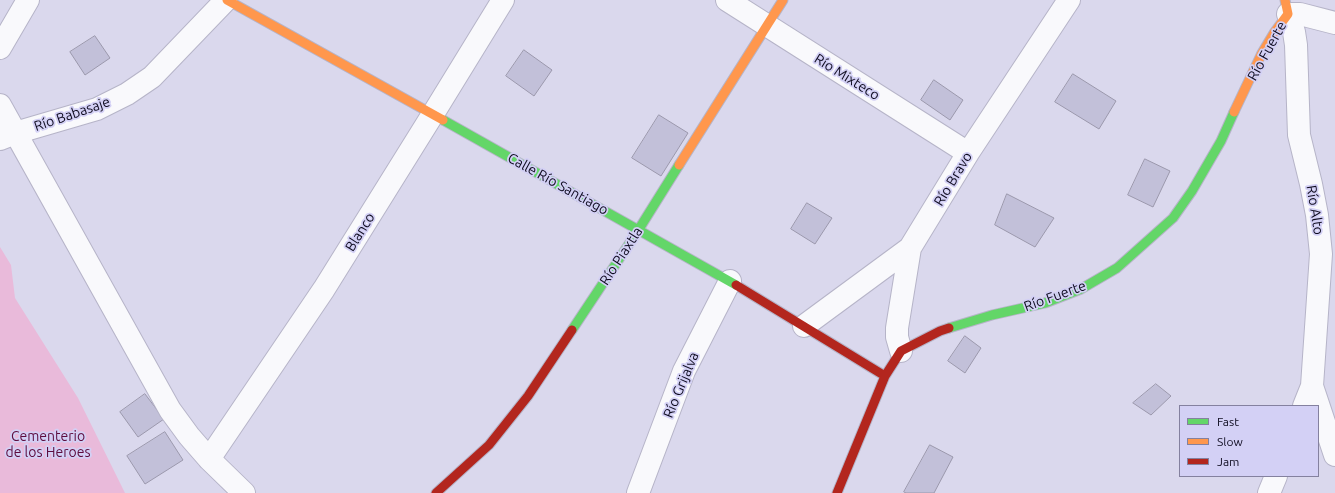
<!DOCTYPE html>
<html>
<head>
<meta charset="utf-8">
<style>
  body { margin:0 }
  #map { position:relative; width:1335px; height:493px; overflow:hidden; background:#dad8ed; font-family:Ubuntu,sans-serif }
  canvas { display:block }
  .legend { position:absolute; left:1179px; top:405px; width:140px; height:72px; box-sizing:border-box; background:#d3d0f5; border:1px solid #84819f; margin:0; padding:5px 7px; list-style:none; font-size:12px; color:#0e0b1f }
  .legend li { display:flex; align-items:center; gap:8px; height:20px }
  .legend b { width:20px; border:1px solid #84819f }
</style>
</head>
<body>
<div id="map">
<canvas width="1335" height="493"></canvas>
<ul class="legend">
<li><b style="height:5px;background:#63d668"></b>Fast</li>
<li><b style="height:5px;background:#ff974d"></b>Slow</li>
<li><b style="height:5px;background:#b3261e"></b>Jam</li>
</ul>
</div>
<script>
const ctx = document.querySelector('canvas').getContext('2d');
ctx.lineJoin = 'round';
function paint(path, color) { ctx.fillStyle = color; ctx.fill(path, 'evenodd'); }
function stroke(path, color, width, dash) { ctx.strokeStyle = color; ctx.lineWidth = width; ctx.lineCap = dash ? 'butt' : 'round'; ctx.setLineDash(dash || []); ctx.stroke(path); }
function label(font, color, halo, rows, align = 'center') {
  ctx.font = font + ' Ubuntu,sans-serif'; ctx.lineWidth = 3.5; ctx.setLineDash([]); ctx.textBaseline = 'middle'; ctx.strokeStyle = halo; ctx.fillStyle = color; for (const [text, x, y, turn = 0] of rows) {
    ctx.save(); ctx.translate(x, y); ctx.rotate((+turn || 0) * Math.PI / 180); ctx.textAlign = isNaN(turn) ? turn : align; if (halo) ctx.strokeText(text, 0, 0); ctx.fillText(text, 0, 0); ctx.restore();
  }
}
const green = new Path2D(`
  M0 247 11 265 15 298 78 398 125 493H0Z`);
const building = new Path2D(`
  M95 36 110 58 85 75 70 52Z
  M524 50 552 70 534 96 506 76Z
  M1073 74 1116 101 1099 129 1055 102Z
  M934 80 963 100 950 120 921 100Z
  M659 115 688 133 661 176 632 158Z
  M1145 159 1170 171 1153 207 1128 195Z
  M1007 194 1054 218 1035 247 995 225Z
  M807 203 832 218 815 244 791 229Z
  M965 336 981 348 965 373 948 361Z
  M1156 384 1171 396 1151 415 1133 403Z
  M145 394 164 419 138 437 120 412Z
  M165 432 183 460 145 484 127 456Z
  M930 445 953 457 934 493H906L904 492Z`);
const street = new Path2D(`
  M727 0 968 153
  M0 48 28 0
  M0 105 170 410 189 436 209 459 244 493
  M0 139 15 133 97 109 127 94 152 77 226 0
  M804 326 910 248 968 153 1069 0
  M901 351 897 337V328L910 248
  M1312 386 1335 455
  M1304 406 1312 386 1321 254 1317 215 1311 184 1299 135 1296 45 1294 32 1288 14H1300L1335 23
  M209 459 324 289 433 114 503 0
  M638 493 684 371 730 281
  M1269 493 1276 476`);
const fast = new Path2D(`
  M443 120 736 285
  M949 328 992 315 1045 303 1081 289 1117 268 1173 218 1192 191 1221 141 1234 112
  M572 330 639 229 679 165`);
const slow = new Path2D(`
  M227 0 443 120
  M1234 112 1262 53 1274 33 1288 14 1285 0
  M679 165 783 0`);
const jam = new Path2D(`
  M736 285 885 376
  M436 493 489 445 528 396 572 330
  M837 493 885 376 901 351 940 331 949 328`);
const streetNames = [
  ["Río Fuerte",1267,51,-61],
  ["Río Mixteco",847,77,32],
  ["Río Babasaje",72,114,-19],
  ["Río Bravo",953,179,-59],
  ["Calle Río Santiago",558,184,29],
  ["Río Alto",1315,210,81],
  ["Blanco",360,232,-58],
  ["Río Piaxtla",621,256,-57],
  ["Río Fuerte",1055,296,-20],
  ["Río Grijalva",681,385,-67]
];
const parkNames = [
  ["Cementerio",48,436],
  ["de los Heroes",48,452]
];
paint(green, '#e9bada');
paint(building, '#c2c0d9');
stroke(building, '#9b98ac', 1);
stroke(street, '#b6b4c8', 24);
stroke(fast, '#b6b4c8', 11);
stroke(slow, '#b6b4c8', 11);
stroke(jam, '#b6b4c8', 11);
stroke(street, '#f9f9fc', 22);
stroke(fast, '#63d668', 9);
stroke(slow, '#ff974d', 9);
stroke(jam, '#b3261e', 9);
label('14px', '#0e0b1f', '#d3d0f5', streetNames);
label('14px', '#5e0d3f', '#d3d0f5', parkNames);
</script>
</body>
</html>
